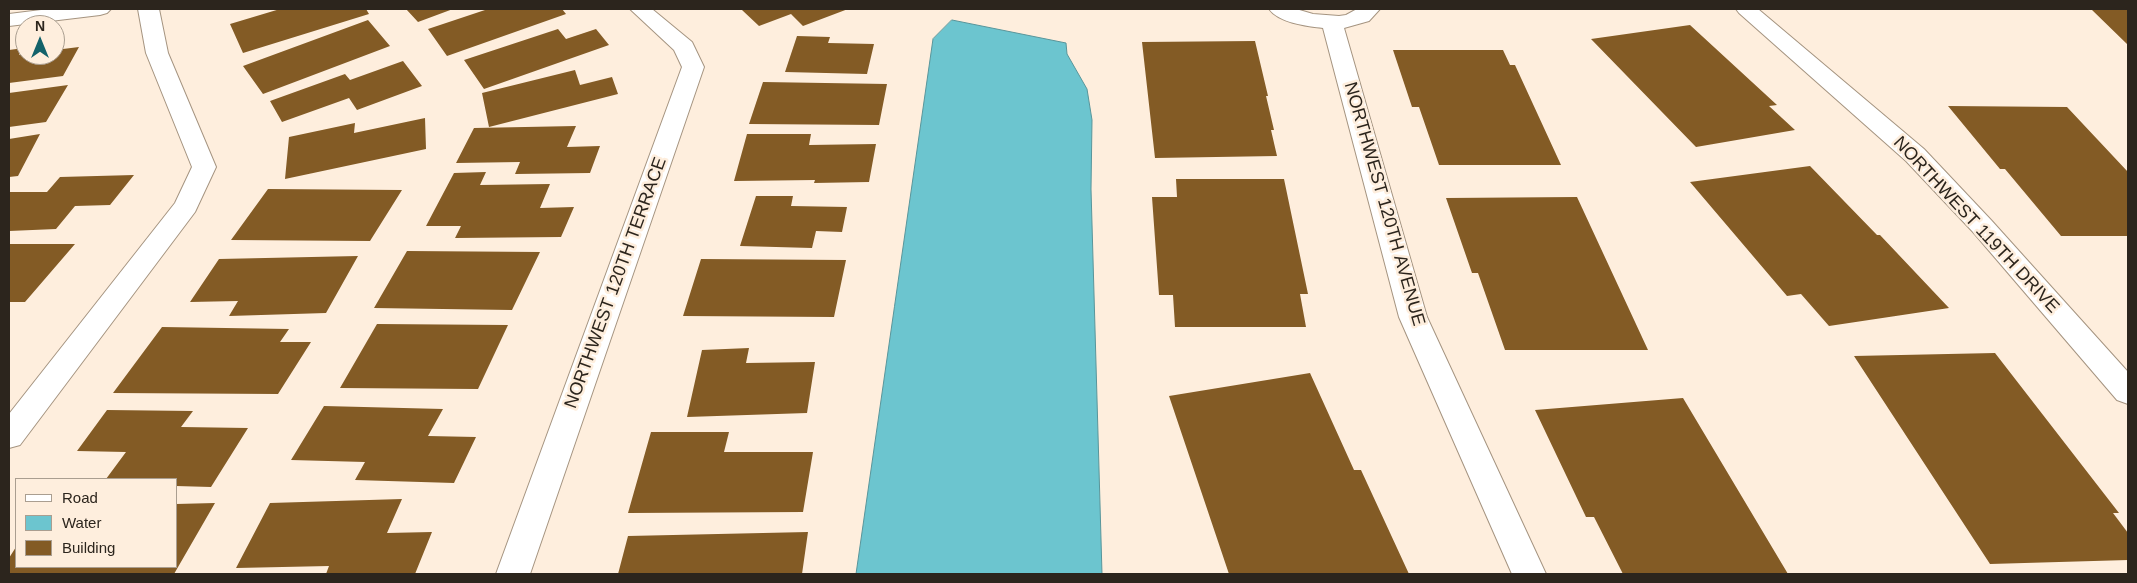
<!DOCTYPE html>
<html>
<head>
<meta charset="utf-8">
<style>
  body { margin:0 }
  #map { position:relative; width:2137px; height:583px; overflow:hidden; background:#feeedd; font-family:Helvetica,sans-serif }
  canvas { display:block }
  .frame { position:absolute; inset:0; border:10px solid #2c251d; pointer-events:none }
  .legend { position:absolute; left:15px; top:478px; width:162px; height:90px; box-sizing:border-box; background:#feeedd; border:1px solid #aa9e90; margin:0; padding:6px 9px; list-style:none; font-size:15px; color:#2c251d }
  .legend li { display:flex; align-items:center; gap:10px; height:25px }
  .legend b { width:25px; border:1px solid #aa9e90 }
  .north { position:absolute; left:15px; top:15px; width:50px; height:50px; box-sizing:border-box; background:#feeedd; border:1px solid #aa9e90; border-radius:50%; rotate:0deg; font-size:14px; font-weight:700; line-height:20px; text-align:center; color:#2c251d }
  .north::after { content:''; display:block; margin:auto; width:18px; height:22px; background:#13626a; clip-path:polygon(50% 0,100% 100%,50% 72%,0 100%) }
</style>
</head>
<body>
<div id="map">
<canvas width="2137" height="583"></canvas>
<div class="frame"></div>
<ul class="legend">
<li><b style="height:6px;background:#fff"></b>Road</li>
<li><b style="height:14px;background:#6cc5cf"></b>Water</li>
<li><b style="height:14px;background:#835b25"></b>Building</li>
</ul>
<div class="north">N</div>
</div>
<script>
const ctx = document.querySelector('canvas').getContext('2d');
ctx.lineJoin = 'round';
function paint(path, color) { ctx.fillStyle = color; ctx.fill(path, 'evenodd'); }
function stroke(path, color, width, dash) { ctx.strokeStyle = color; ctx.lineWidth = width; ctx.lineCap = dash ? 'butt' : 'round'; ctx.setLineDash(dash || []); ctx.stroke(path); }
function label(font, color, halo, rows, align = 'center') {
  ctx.font = font + ' Helvetica,sans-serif'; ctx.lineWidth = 5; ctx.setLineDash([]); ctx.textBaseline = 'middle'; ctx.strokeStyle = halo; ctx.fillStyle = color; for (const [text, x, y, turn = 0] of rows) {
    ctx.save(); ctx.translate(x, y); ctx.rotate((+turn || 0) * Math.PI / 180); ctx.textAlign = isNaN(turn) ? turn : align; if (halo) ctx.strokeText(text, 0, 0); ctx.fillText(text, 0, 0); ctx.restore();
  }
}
const water = new Path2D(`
  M952 20 1066 43 1067 54 1087 89 1092 120 1091 189 1102 574H856L933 39Z`);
const building = new Path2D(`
  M280 9H366L369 14 243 53 230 24Z
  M406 9H453L418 22Z
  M488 9H562L566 14 447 56 428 29Z
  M745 9H848L803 26 791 14 759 26 742 10Z
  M2091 9H2128V45Z
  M368 20 390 46 263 94 243 66Z
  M1690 25 1777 105 1769 106 1795 130 1696 147 1591 39Z
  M558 29 566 39 596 29 609 45 484 89 464 60Z
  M797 36 830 37 828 43 874 44 867 74 785 72Z
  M1255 41 1268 96H1266L1274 130H1271L1277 156 1155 158 1142 42Z
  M79 47 63 76 9 83V50L24 48 19 55H55V50Z
  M1393 50H1503L1510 65H1515L1561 165H1439L1419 107H1412Z
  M403 61 422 86 357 110 349 98 282 122 270 101 345 74 350 80Z
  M575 70 580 85 612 77 618 94 489 127 482 93Z
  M763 82 887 84 879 125 749 124Z
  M68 85 46 122 9 127V93Z
  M1948 106 2067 107 2128 172V236H2061L2005 169H2000Z
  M425 118 426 149 285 179 289 137 355 123 354 133Z
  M576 126 567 147 600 146 590 173 515 174 520 162 456 163 474 128Z
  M40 134 18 176 9 177V139Z
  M747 134H811L809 145 876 144 869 182 814 183 815 180 734 181Z
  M1810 166 1877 235H1880L1949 308 1829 326 1801 294 1787 296 1690 182Z
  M486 172 480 185 550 184 540 208 574 207 561 237 455 238 461 226H426L454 173Z
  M134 175 110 205 75 206 56 229 9 231V192H47L60 177Z
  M1176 179H1284L1308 294H1300L1306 327H1175L1173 295H1159L1152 197H1177Z
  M268 189 402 190 370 241 231 240Z
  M756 196H793L791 206 847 207 842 232 816 231 812 248 740 246Z
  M1577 197 1648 350H1505L1478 273H1472L1446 198Z
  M9 244H75L25 302H9Z
  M407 251 540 252 512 310 374 308Z
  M358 256 326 313 229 316 238 301 190 302 219 259Z
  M701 259 846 260 834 317 683 316Z
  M377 324 508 325 478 389 340 388Z
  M162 327 289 329 280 342H311L278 394 113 393Z
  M749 348 746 363 815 362 807 413 687 417 702 350Z
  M1995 353 2119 513H2113L2128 533V560L1990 564 1854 356Z
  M1310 373 1354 470H1361L1409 574H1229L1169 396Z
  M1683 398 1788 574H1623L1594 517H1586L1535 410Z
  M324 406 443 409 428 436 476 437 454 483 355 480 365 462 291 460Z
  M107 410 193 411 181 427 248 428 211 487 176 486V479H106L126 452 77 451Z
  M651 432H729L724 452H813L803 512 628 513Z
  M402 499 387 533 432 532 415 574H326L329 566 236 568 270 503Z
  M215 503 174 574H9V558L16 547V567H176V504Z
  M808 532 802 574H618L628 536Z`);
const street = new Path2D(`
  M49 9H111L107 13 100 15 9 26V14Z
  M138 9H159L168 53 216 167 195 212 20 445 9 448V414L175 203 192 167 146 53Z
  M630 9H652L692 42 704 67 530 574H496L682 67 674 50Z
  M1269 9H1296L1313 14 1339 16 1346 15 1357 9H1380L1369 21 1344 28 1427 317 1546 574H1512L1399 317 1323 28C1307 26 1279 23 1269 9Z
  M1736 9H1758L1924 149 1991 220 2128 372V404L2117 400 1973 232 1906 161 1739 13Z`);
const streetNames = [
  ["NORTHWEST 120TH AVENUE",1384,204,74],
  ["NORTHWEST 119TH DRIVE",1976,225,47],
  ["NORTHWEST 120TH TERRACE",616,283,-70]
];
paint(water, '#6cc5cf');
stroke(water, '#59959a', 1);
paint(building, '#835b25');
stroke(street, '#a59480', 2);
paint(street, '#fff');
label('18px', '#2c251d', '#feeedd', streetNames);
</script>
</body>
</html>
